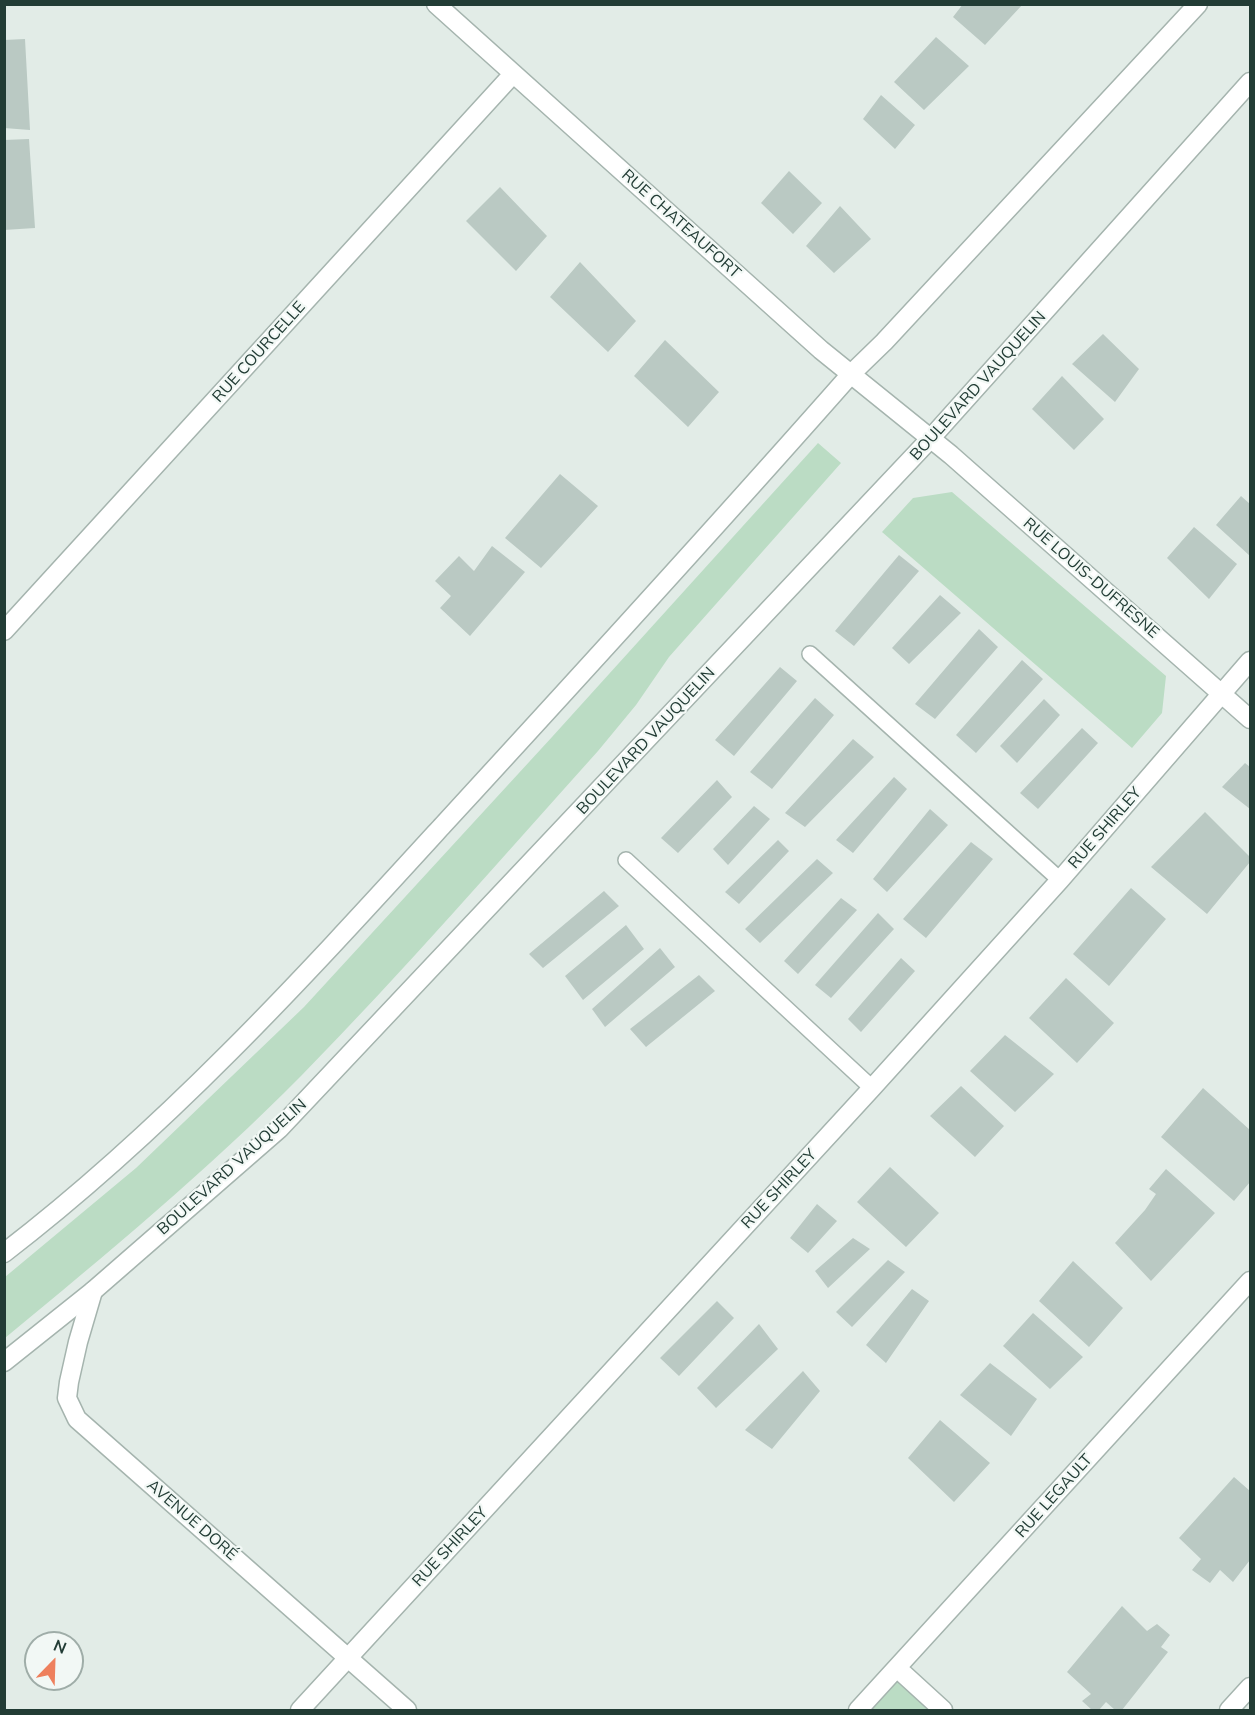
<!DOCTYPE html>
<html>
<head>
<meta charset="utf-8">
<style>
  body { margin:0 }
  #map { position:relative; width:1255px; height:1715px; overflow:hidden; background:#e2ece7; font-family:Mulish,sans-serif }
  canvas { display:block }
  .frame { position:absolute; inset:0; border:6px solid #223c35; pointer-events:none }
  .north { position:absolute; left:24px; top:1631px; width:60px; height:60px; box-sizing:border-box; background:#f2f8f5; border:2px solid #9fada8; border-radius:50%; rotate:23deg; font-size:16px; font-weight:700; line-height:24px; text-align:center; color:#223c35 }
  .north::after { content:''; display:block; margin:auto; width:21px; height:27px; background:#ee805d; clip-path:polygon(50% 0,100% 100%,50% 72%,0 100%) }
</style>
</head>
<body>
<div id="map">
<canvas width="1255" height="1715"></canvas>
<div class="frame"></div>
<div class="north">N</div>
</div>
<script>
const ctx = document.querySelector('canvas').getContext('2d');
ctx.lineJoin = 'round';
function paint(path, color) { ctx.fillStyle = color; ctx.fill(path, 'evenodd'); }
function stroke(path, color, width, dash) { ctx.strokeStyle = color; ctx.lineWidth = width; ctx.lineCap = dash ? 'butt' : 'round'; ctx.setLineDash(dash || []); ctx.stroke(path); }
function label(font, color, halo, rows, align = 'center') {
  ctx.font = font + ' Mulish,sans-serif'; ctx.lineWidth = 4.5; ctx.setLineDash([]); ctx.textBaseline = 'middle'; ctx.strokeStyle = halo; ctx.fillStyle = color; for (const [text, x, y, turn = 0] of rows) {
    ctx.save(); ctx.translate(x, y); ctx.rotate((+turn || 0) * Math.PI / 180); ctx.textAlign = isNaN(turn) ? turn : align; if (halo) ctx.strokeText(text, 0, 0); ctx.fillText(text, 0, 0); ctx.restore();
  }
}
const green = new Path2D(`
  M818 443 841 463 669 657 636 705 598 751C500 860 404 971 301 1076 208 1170 107 1254 5 1338V1277L136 1168 304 1007 552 737Z
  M952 492 1166 676 1162 713 1132 748 882 532 913 498Z
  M897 1668 941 1710H858Z`);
const building = new Path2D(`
  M963 4H1023L985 45 953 17Z
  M936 37 969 66 924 110 894 82Z
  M25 39 30 130 4 128V40Z
  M881 95 915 125 895 149 863 119Z
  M29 139 35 228 4 230V140Z
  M789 171 822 203 793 234 761 203Z
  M500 187 547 236 516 271 466 221Z
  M840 206 871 239 834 273 806 246Z
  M580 262 636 321 608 352 550 297Z
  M1103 334 1139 369 1115 402 1072 364Z
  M665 340 719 392 688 427 634 376Z
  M1062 376 1104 419 1074 450 1032 409Z
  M560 474 598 506 541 568 505 538Z
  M1241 496 1250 504V556L1216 525Z
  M1194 527 1237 564 1209 599 1167 558Z
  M492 546 525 572 470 636 440 608 451 596 435 581 459 556 474 571Z
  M899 555 919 571 854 646 835 631Z
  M940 595 961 613 909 664 892 648Z
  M979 629 998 647 935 719 915 704Z
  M1022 660 1043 679 976 753 956 735Z
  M780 667 797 681 734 756 715 740Z
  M815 698 834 715 772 789 750 772Z
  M1044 699 1060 715 1017 763 1000 746Z
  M1082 728 1098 743 1038 809 1020 793Z
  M853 739 874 757 805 827 785 813Z
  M1245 763 1250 767V809L1222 787Z
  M894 777 907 789 853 853 836 840Z
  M717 780 732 797 678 853 661 838Z
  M754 806 770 819 728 865 713 849Z
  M930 809 948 825 887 892 873 879Z
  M1205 812 1250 857V862L1207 914 1151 867Z
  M778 840 789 851 739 904 725 892Z
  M971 842 993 859 926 938 903 919Z
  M817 859 833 873 760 943 745 929Z
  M1131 888 1166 919 1109 986 1073 954Z
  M604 891 619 906 543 968 529 954Z
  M841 898 857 910 798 974 784 961Z
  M878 913 894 929 831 998 815 985Z
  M626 925 644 949 583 1000 565 976Z
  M660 948 675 967 605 1027 592 1009Z
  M901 958 915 971 861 1032 848 1019Z
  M699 975 715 991 646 1047 630 1029Z
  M1066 978 1114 1023 1077 1063 1029 1018Z
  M1005 1035 1054 1074 1015 1112 970 1071Z
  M961 1086 1004 1126 975 1157 930 1116Z
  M1203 1088 1250 1130V1182L1234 1201 1161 1137Z
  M890 1167 939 1213 906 1247 857 1202Z
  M1166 1169 1215 1213 1151 1281 1115 1243 1145 1210 1156 1194 1149 1189Z
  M817 1204 837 1221 808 1253 790 1238Z
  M853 1238 870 1249 828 1288 815 1271Z
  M888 1260 905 1272 852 1327 836 1312Z
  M1073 1261 1123 1308 1089 1347 1039 1301Z
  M912 1289 929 1301 886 1363 866 1345Z
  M717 1301 734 1318 679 1376 660 1358Z
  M1033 1313 1083 1357 1050 1389 1003 1346Z
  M759 1324 778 1349 716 1408 697 1388Z
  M990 1363 1037 1399 1011 1436 960 1395Z
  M803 1371 820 1391 772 1449 745 1430Z
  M940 1420 990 1463 954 1502 908 1458Z
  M1234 1477 1250 1491V1560L1233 1582 1220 1570 1210 1583 1192 1570 1201 1559 1179 1538Z
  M1122 1606 1147 1631 1157 1624 1170 1635 1161 1647 1168 1652 1122 1710H1115L1106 1702 1099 1710H1092L1082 1701 1091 1694 1067 1672Z`);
const service = new Path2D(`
  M810 654 1060 880
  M626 860 872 1088`);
const minor = new Path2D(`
  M436 4 821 350 951 455 1250 719
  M4 631 513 74
  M93 1291 78 1342 69 1382 67 1398 77 1419 407 1710
  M897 1668 943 1710
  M300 1710 872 1088 1060 880 1250 661
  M858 1710 1250 1281
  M1229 1710 1250 1687`);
const tertiary = new Path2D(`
  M4 1253C167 1128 305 976 443 825 580 676 717 526 851 374L884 342 1198 4
  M4 1362 93 1291 279 1129 931 438 1250 82`);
const streetNames = [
  ["RUE CHATEAUFORT",681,224,42],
  ["RUE COURCELLE",259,352,-48],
  ["BOULEVARD VAUQUELIN",978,386,-48],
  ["RUE LOUIS-DUFRESNE",1091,578,41],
  ["BOULEVARD VAUQUELIN",646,741,-47],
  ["RUE SHIRLEY",1105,828,-49],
  ["BOULEVARD VAUQUELIN",232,1167,-42],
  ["RUE SHIRLEY",779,1189,-47],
  ["RUE LEGAULT",1054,1496,-48],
  ["AVENUE DORÉ",192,1520,41],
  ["RUE SHIRLEY",450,1547,-47]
];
paint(green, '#bbdcc4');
paint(building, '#bac9c3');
stroke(service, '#a5b4ae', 18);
stroke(minor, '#a5b4ae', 21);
stroke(tertiary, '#a5b4ae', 21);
stroke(service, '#fff', 15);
stroke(minor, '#fff', 18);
stroke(tertiary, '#fff', 18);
label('16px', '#223c35', '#f2f8f5', streetNames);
</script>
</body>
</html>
